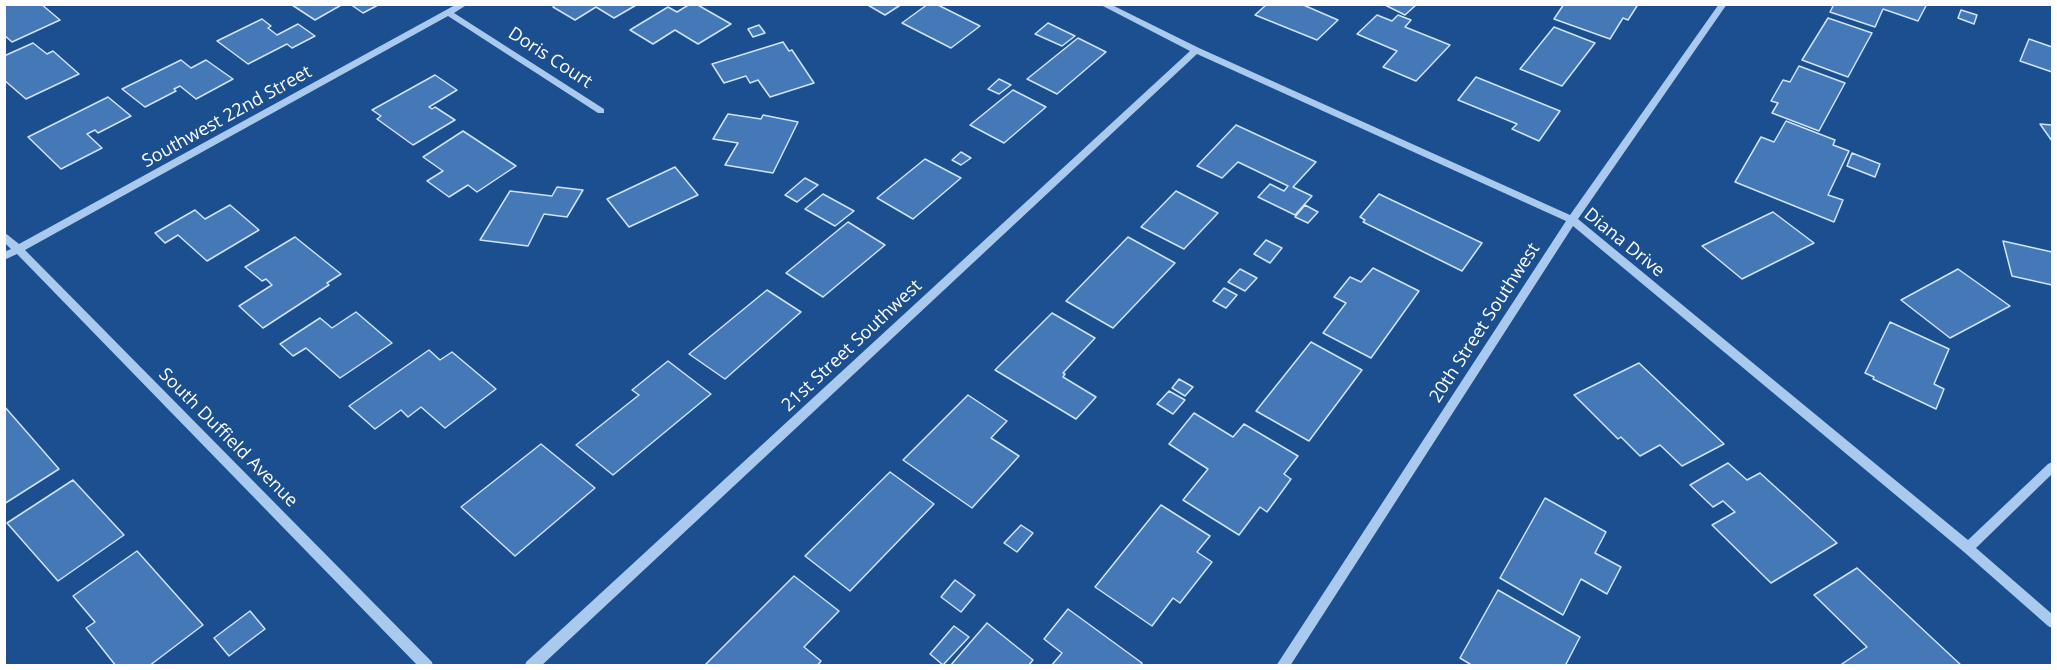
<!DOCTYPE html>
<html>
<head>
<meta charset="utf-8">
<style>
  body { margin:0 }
  #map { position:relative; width:2057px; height:670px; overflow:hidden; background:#1b4f8f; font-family:"Open Sans",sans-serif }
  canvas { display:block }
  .frame { position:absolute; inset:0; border:6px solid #fff; pointer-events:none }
</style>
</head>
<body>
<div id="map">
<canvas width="2057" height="670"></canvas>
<div class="frame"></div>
</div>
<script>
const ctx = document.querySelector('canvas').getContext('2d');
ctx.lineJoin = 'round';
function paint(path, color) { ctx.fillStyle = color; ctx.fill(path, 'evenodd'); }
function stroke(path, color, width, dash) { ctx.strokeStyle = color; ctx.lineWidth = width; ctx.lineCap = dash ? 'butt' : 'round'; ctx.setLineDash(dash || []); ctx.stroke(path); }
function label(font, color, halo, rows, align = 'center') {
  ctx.font = font + ' "Open Sans",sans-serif'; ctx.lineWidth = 4.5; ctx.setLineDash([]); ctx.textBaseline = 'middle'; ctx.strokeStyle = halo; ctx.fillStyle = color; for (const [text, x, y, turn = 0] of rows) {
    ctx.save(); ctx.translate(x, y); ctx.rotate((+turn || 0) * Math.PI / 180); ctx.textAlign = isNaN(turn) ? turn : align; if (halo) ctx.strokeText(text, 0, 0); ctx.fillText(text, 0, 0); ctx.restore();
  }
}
const building = new Path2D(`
  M4 4H41L60 20 12 42 4 35Z
  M343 4 315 20 292 5V4Z
  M350 4H380L363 13Z
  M556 4H638L614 18 596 7 575 20 553 7Z
  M690 4H696L731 24 698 44 675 30 653 44 630 30 668 7 677 12Z
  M866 4H902L885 15Z
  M928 4H936L980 26 951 48 902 23Z
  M1267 4H1301L1338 20 1317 40 1255 15Z
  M1383 4H1417L1405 15Z
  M1564 4H1631L1637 6 1628 20 1623 18 1610 39 1554 19Z
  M1834 4H1927L1918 21 1883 9 1875 27 1830 12Z
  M1961 10 1977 15 1974 24 1958 18Z
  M1377 15 1392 21 1398 15 1411 20 1405 27 1450 45 1416 81 1383 67 1397 51 1357 34Z
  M1828 18 1872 33 1848 77 1802 60Z
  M262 19 271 26 268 28 277 35 298 24 315 36 292 48 287 44 248 64 217 41Z
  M1048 23 1075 36 1062 46 1035 34Z
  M759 25 765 33 753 37 748 29Z
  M1554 27 1595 43 1562 86 1520 69Z
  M1078 38 1106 52 1057 94 1027 79Z
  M2029 39 2052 47V72L2020 61Z
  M783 42 789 51 792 50 814 83 770 97 758 80 750 83 746 76 724 83 712 64Z
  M33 43 47 54 53 51 79 74 26 99 4 80V56Z
  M181 60 191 68 206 60 233 79 196 99 180 86 174 89 176 91 145 107 122 89Z
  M1799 66 1845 83 1819 131 1772 113 1778 103 1771 101 1783 80 1790 82Z
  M435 75 457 90 429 107 432 109 435 107 455 120 413 145 377 119 381 116 372 110Z
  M1476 77 1560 111 1539 141 1512 129 1517 124 1458 100Z
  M999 79 1011 85 999 94 988 89Z
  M1013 90 1046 107 1004 143 970 125Z
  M108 97 131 116 98 133 95 130 87 134 102 148 61 169 28 137Z
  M728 114 761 119 763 115 798 122 773 173 725 165 738 143 713 139Z
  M1786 121 1835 140 1833 145 1849 151 1828 195 1843 200 1834 222 1735 182 1761 137 1774 142Z
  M2040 124 2052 125V141Z
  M1236 125 1316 162 1293 187 1312 196 1295 215 1258 197 1270 184 1284 191 1288 186 1238 162 1222 178 1197 166Z
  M463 131 516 166 477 192 468 185 449 197 427 181 443 171 423 157Z
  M961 152 971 158 961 165 952 160Z
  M1852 153 1880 164 1875 177 1847 166Z
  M925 159 961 178 913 219 877 198Z
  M675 167 698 195 629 227 607 199Z
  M805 178 818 185 797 202 785 195Z
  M557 187 583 190 567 217 544 214 528 246 480 240 510 191 552 196Z
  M1176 191 1218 213 1184 249 1141 227Z
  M823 194 854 211 835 226 805 209Z
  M1379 194 1482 243 1462 271 1363 222 1365 220 1360 217Z
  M230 205 259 230 207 261 178 235 165 243 155 233 195 210 205 219Z
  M1305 205 1318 212 1308 223 1295 217Z
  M1773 212 1814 243 1742 279 1702 246Z
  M848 222 885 245 823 297 786 273Z
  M295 237 341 274 327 283 329 285 263 328 239 306 272 285 266 279 262 281 245 267Z
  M1128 237 1175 263 1113 328 1066 301Z
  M1266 240 1282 248 1270 263 1254 254Z
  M2003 241 2052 252V285L2012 276Z
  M1373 268 1419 291 1371 358 1323 333 1346 303 1334 297 1350 277 1361 282Z
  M1240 269 1257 278 1245 291 1228 282Z
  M1958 269 2010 306 1950 338 1901 300Z
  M1224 288 1237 295 1226 308 1213 301Z
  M767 290 801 312 725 379 689 354Z
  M356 312 392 343 340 378 306 348 293 356 280 344 320 318 332 328Z
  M1052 313 1095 338 1063 373 1065 374 1063 377 1096 397 1076 419 995 370Z
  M1890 322 1949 349 1934 384 1944 389 1936 409 1873 379 1874 377 1865 373Z
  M1311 342 1362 370 1309 441 1256 411Z
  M429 350 440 360 452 352 496 389 445 428 421 407 408 417 401 410 375 429 349 406Z
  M668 361 711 394 613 475 576 445 639 395 632 390Z
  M1639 363 1724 444 1682 466 1660 445 1640 456 1621 437 1618 439 1574 395Z
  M1179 379 1193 387 1185 396 1172 388Z
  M1169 391 1185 400 1173 414 1157 404Z
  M968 395 1007 421 991 438 1019 456 972 508 903 460Z
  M4 406 59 469 4 504Z
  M1194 413 1233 437 1244 424 1298 456 1284 474 1291 479 1267 512 1260 507 1239 535 1183 500 1208 469 1169 444Z
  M541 444 595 488 515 556 461 507Z
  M1728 463 1747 480 1760 473 1837 543 1771 583 1712 525 1735 512 1723 501 1713 507 1690 485Z
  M890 472 934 504 850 591 805 556Z
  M73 480 124 535 58 581 7 523Z
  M1545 498 1606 532 1595 553 1621 567 1607 594 1581 579 1563 615 1500 578Z
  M1161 505 1210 536 1197 552 1212 562 1180 603 1173 598 1152 626 1095 587Z
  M1021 525 1033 533 1017 552 1004 543Z
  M137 551 203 625 149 666H116L86 628 95 622 73 596Z
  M1857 568 1962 666H1839L1867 647 1814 595Z
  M794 576 839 611 804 647 821 661 817 666H704Z
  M955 580 975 595 961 612 941 597Z
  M1498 590 1580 637 1565 666H1470V664L1460 658Z
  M1068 609 1142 663 1140 666H1051L1062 653 1044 639Z
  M250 611 265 629 229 656 214 638Z
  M987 623 1033 660 1028 666H950Z
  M954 626 969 637 943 665 930 654Z`);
const minor = new Path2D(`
  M457 4H468L454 13 604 109V113H598L448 16 25 250 432 662 433 666H418L17 254 4 260V252L11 249 4 242V232L19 244Z
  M1099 4H1110L1199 48 1570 215 1719 4H1727L1578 219 1968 540 2048 464 2052 462V474L1976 548 2052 614V628L2048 626 1964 552 1573 226 1290 666H1276L1566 221 1197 54 541 666H525L526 662 1190 51Z`);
const streetNames = [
  ["Doris Court",550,58,33],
  ["Southwest 22nd Street",227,117,-29],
  ["Diana Drive",1624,243,39],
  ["20th Street Southwest",1485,323,-57],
  ["21st Street Southwest",852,346,-43],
  ["South Duffield Avenue",228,438,45]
];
paint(building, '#4478b7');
stroke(building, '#cfe3fa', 1.5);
paint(minor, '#a9c9ee');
label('18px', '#fff', '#1b4f8f', streetNames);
</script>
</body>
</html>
